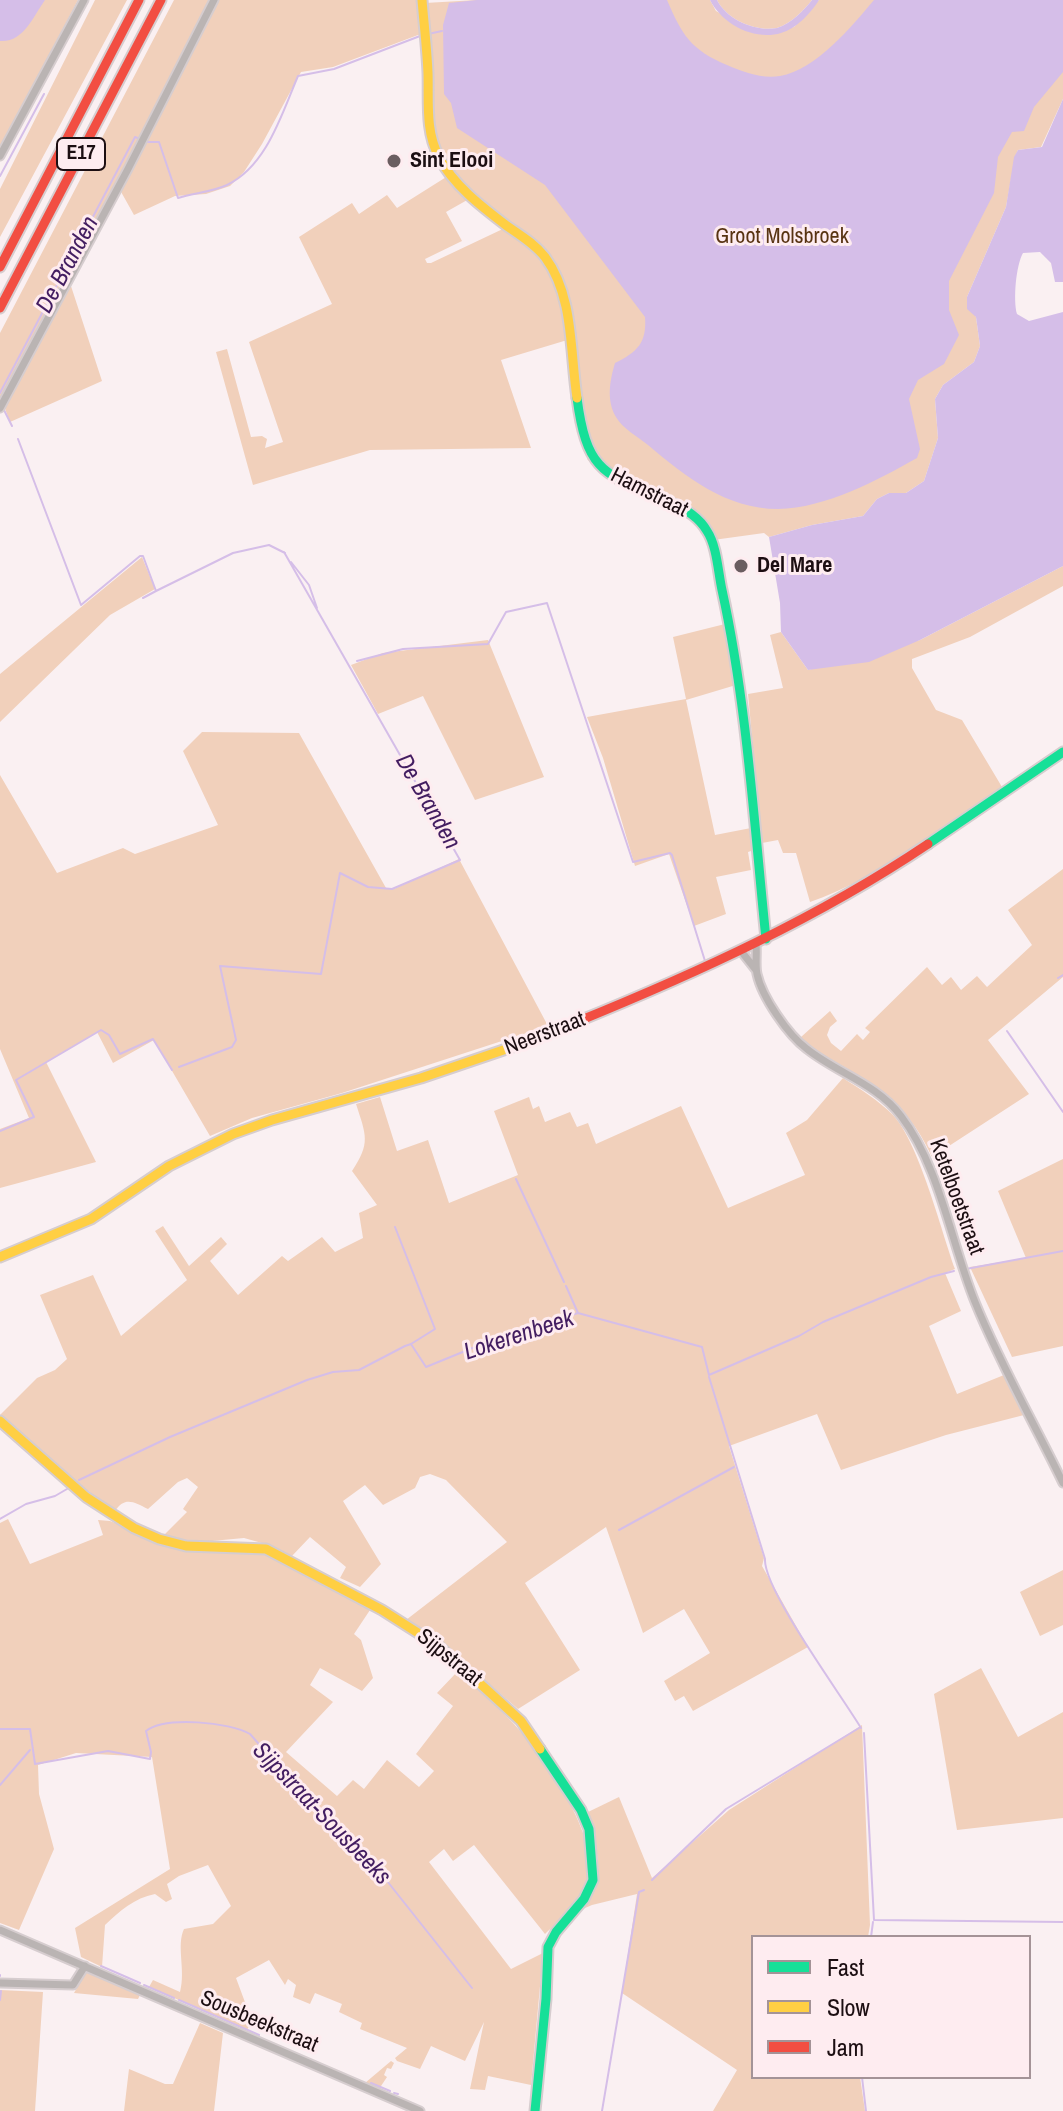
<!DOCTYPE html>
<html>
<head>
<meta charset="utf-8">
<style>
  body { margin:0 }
  #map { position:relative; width:1063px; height:2111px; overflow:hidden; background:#faf0f2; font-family:"Archivo Narrow",sans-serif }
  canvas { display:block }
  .legend { position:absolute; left:751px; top:1935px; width:280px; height:144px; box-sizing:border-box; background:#feecf0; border:2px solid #a49397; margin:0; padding:10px 14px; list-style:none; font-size:24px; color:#1c0e12 }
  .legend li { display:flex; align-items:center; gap:16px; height:40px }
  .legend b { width:40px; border:2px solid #a49397 }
</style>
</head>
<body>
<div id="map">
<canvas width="1063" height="2111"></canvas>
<ul class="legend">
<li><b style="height:10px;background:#16e098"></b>Fast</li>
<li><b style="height:10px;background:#ffcf43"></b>Slow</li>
<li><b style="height:10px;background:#f24e42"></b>Jam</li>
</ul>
</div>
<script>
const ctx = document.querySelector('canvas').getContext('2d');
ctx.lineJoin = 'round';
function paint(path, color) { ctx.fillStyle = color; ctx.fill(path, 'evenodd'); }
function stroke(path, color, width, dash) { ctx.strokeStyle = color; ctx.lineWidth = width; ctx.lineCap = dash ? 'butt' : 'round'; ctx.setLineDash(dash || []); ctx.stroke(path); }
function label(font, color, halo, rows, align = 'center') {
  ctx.font = font + ' "Archivo Narrow",sans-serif'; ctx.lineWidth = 6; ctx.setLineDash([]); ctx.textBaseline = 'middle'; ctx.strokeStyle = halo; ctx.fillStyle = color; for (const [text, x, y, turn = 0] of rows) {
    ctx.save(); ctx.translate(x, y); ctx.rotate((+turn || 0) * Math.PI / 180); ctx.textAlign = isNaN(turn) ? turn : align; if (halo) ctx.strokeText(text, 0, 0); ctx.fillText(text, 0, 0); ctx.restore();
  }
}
const green = new Path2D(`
  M0 0H78L0 148Z
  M95 0H127L0 237V189Z
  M174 0H209L124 170 0 399V333Z
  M218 0H424L425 3 477 0H710L716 11 758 34 794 27 819 0H1063V99L1041 147 1018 150 1015 157 1006 207 967 297 976 317 980 346 974 362 943 385 935 399 938 438 924 481 906 493H889L877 499 863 516 812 525 769 537 764 533 706 541 698 523 593 465 587 459 593 452 581 416 569 341H564L501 360 531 448 370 450 253 485 216 352 227 349 251 437 262 436 267 439 265 448 283 442 249 342 332 304 299 237 352 203 359 214 387 195 397 208 451 174 428 131 431 92 421 36 418 35 333 67 301 72 262 144 244 172 230 186 206 194 175 196 134 215 120 190ZM469 199 507 227 431 263H427L425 259 462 241 446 212Z
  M717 0H812C804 10 791 24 777 28 756 32 727 20 717 0Z
  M70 283 102 381 10 422 4 406Z
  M142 557 155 589 110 615 0 722V674Z
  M1063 566V586L970 637 912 659V668L936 710 962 720 1002 787C943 826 876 880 810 902L796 853H783L778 840 762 843 748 694 783 688 770 635 781 632 808 670 920 640Z
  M725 624 736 685 686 700 715 835 751 828 754 850 748 852 751 870 716 877 726 914 694 926 669 854 635 866 603 758 587 717 686 699 673 637Z
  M488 640 544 777 475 800 423 696 378 714 351 665 383 653Z
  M202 732 299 733 386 888 394 889 459 859 548 1026 342 1093 252 1118 210 1136 154 1040 113 1063 97 1032 46 1062 96 1162 0 1188V1129L29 1118 0 1049V775L57 873 123 848 135 854 218 825 183 751Z
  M1063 869V977L988 1040 1029 1094 932 1157C904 1095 864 1079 808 1046L801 1037 830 1011 837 1021 830 1027 827 1035 831 1043 841 1051 857 1034 863 1040 870 1032 865 1028 927 967 942 985 951 977 961 990 977 976 987 987 1032 945 1008 910Z
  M843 1078C860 1089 878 1100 893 1115 919 1143 941 1230 955 1269L945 1273 961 1311 929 1326 957 1394 1004 1375 1024 1415 946 1435 841 1470 817 1414 729 1446 764 1558 762 1566 808 1647 693 1711 684 1696 675 1701 664 1681 710 1653 684 1609 643 1633 606 1527 525 1583 580 1670 518 1709 444 1645 406 1620 507 1542 446 1480 430 1474 420 1477 415 1488 383 1505 365 1485 343 1501 381 1564 360 1587 340 1578 346 1567 310 1537 292 1556 269 1545 244 1538 201 1542 174 1539 164 1535 187 1512 183 1509 198 1487 187 1478 178 1482 148 1509C134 1502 125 1496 115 1511L75 1481 0 1415 37 1378 55 1370 67 1359 40 1295 93 1275 121 1336 187 1280 155 1231 163 1226 189 1266 221 1237 227 1244 210 1261 238 1295 282 1256 288 1261 322 1237 335 1252 363 1238 359 1213 377 1205 352 1171C371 1143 366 1135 356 1104L380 1097 397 1151 428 1140 449 1203 518 1175 494 1111 529 1097 533 1109 539 1106 545 1122 570 1112 577 1127 588 1123 596 1144 681 1106 728 1208 805 1175 786 1133 807 1120Z
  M1063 1159V1346L1012 1357 970 1267 1026 1258 998 1191Z
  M8 1519 30 1564 103 1535 98 1520 110 1521 189 1552 249 1550 263 1553 370 1610 354 1634 361 1640 373 1678 362 1691 320 1668 310 1685 333 1702 286 1752 337 1796 353 1780 364 1789 387 1760 419 1787 434 1771 416 1754 453 1706 437 1693 456 1673H460C479 1689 497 1706 514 1724 542 1754 603 1839 587 1881 580 1901 560 1920 545 1934L474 1845 453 1861 444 1849 429 1862 511 1969 543 1953 531 2085 488 2076 485 2090 470 2089 484 2022 465 2061 431 2046 420 2069 397 2061 395 2058 407 2048 360 2029 362 2023 339 2012 342 2004 315 1993 310 2004 293 1997 296 1985 288 1979 285 1985 269 1960 236 1978 252 2021 247 2030 149 1987 153 1980 180 1992C186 1970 176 1946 184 1929L213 1924 231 1906 208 1865 179 1876 167 1884 172 1899 166 1902 155 1894C134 1898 120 1911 105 1925L102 1967 81 1957 75 1928 170 1869 152 1757 76 1753 38 1765 39 1794 54 1849 19 1930 0 1923V1523Z
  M1063 1570V1625L1040 1636 1020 1592Z
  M981 1668 1018 1737 1063 1712V1818L957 1830 934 1694Z
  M862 1725 870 1925 868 1937H753V2077H860L865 2111H713L737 2070 622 1993 637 1894 592 1905 578 1911C583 1905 591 1897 594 1890 604 1871 594 1832 586 1813L619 1797 652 1878 729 1810Z
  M86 1972 140 1995 138 1999 74 1993Z
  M0 1990 43 1992 35 2111H0Z
  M200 2023 223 2033 214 2111H124L129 2069 165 2084H173Z
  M391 2061 394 2063 391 2069 387 2068 384 2075 387 2077 379 2089 365 2083Z`);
const water = new Path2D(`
  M0 0H45C33 17 23 43 0 41Z
  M477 0H667C682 35 691 50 727 65 743 72 762 79 780 76 816 70 852 26 874 0H1063V72L1034 107 1024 131 1012 132 998 157 994 193 949 281V310L959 335 944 364 918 380 909 399 920 449 917 458C876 481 826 508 778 509 726 509 686 477 648 445 638 437 622 428 616 417 606 400 610 380 615 363 637 352 647 343 645 317L545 185 457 128 451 103 444 94 443 25 449 3Z
  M710 0H717C727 20 756 32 777 28 791 24 804 10 812 0H819C811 13 796 29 781 33 754 41 722 24 710 0Z
  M1063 99V282H1055L1051 263 1040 252 1023 253C1016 265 1013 300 1017 314L1029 321 1063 312V566L920 640 869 662 808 670 781 632 780 603 769 537 812 525 863 516 877 499 889 493H906L924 481 938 438 935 399 943 385 974 362 980 346 976 317 967 309V297L1006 207 1014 157 1018 150 1042 147Z`);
const stream = new Path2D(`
  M428 34 442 31
  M146 142H159L178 198C194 193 212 192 227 185 267 166 282 113 298 76L334 69 420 36
  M0 176 44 94
  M0 393 135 137 140 139
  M3 408 12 426
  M18 439 81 605 140 556H143L156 591 233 553 269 545 285 553
  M291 562 309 585 317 608
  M143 598 156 591
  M357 661 403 649 488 644 506 612 547 603 633 862 670 853 672 855 705 961
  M1058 978 1063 975
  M1007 1031 1063 1112
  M179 1067 232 1047 236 1040 220 966 321 974 340 873 368 887 392 889 460 860 284 552
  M0 1131 34 1117 16 1080 101 1030 109 1035 120 1054 153 1039 172 1070
  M516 1179 564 1282
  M395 1227 435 1329 411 1344
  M966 1269 1063 1251
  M566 1286 578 1313
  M709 1377 765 1559C763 1589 842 1696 861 1728
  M79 1480 170 1437 307 1380 333 1372 359 1370 405 1346 411 1344 426 1367 497 1338 578 1313 702 1347 709 1375 799 1336 823 1322 931 1277 954 1271
  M0 1519 26 1504 55 1496 67 1489
  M619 1530 734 1467
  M0 1729H30L35 1764 108 1751 150 1759 151 1752 146 1731C165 1716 230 1722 250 1734L360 1858 368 1857 472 1988
  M864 1733 874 1920 1063 1922
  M0 1785 30 1750
  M652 1880 726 1809 859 1728
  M871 1937 873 1922
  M101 1966 140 1983
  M0 1975V1976
  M144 1985 174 1998
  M0 2000 1 1991
  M179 2000 259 2035
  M862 2077 866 2111
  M371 2083 390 2091
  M394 2093 398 2094
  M602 2111 639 1892 644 1890`);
const street = new Path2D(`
  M0 156 84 0
  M0 408 128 169 214 0
  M756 944C757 954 755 965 757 974 762 997 788 1035 807 1049 837 1073 877 1084 901 1116 940 1167 951 1243 975 1302 1000 1364 1034 1423 1063 1483
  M741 951 756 970
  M0 1930 420 2111
  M0 1983 73 1985 85 1966`);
const fast = new Path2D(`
  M577 398C587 474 605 474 669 502 684 508 699 517 707 531 717 546 718 572 722 590 747 704 754 823 766 939
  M928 844 1063 752
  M535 2111 546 1999 548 1947 556 1932 584 1899 593 1880 589 1829 581 1810 540 1749`);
const slow = new Path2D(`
  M422 0C424 24 427 49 428 73 429 101 425 131 439 157 453 185 482 207 507 226 520 235 535 244 545 257 574 296 570 352 577 398
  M0 1257 91 1219 169 1166 233 1134 272 1120 421 1078 527 1042 574 1023
  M0 1421 86 1497 134 1528 159 1539 186 1546 266 1549 382 1610 440 1647 521 1721 540 1749`);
const jam = new Path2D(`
  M0 267 139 0
  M0 308 161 0
  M574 1023C697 973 818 918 928 844`);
const markers = [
  [394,161,8,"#6a5d60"],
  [741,566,8,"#6a5d60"]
];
const shields = [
  [81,154,48]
];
const shieldNames = [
  ["E17",81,154]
];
const poiNames = [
  ["Sint Elooi",410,161],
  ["Del Mare",757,566]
];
const parkNames = [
  ["Groot Molsbroek",782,237]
];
const streetNames = [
  ["Hamstraat",649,493,27],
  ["Neerstraat",545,1034,-21],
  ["Ketelboetstraat",956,1197,70],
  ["Sijpstraat",449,1658,39],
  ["Sousbeekstraat",259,2022,23]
];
const waterNames = [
  ["De Branden",68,265,-62],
  ["De Branden",427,802,60],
  ["Lokerenbeek",519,1336,-18],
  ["Sijpstraat-Sousbeeks",321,1814,46]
];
paint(green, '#f1d0bb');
paint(water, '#d5bee8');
stroke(stream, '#d5bee8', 2);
stroke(street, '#d6cdcf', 11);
stroke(fast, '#d6cdcf', 13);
stroke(slow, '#d6cdcf', 13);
stroke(jam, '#d6cdcf', 13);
stroke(street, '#bab4b3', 7);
stroke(fast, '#16e098', 9);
stroke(slow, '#ffcf43', 9);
stroke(jam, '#f24e42', 9);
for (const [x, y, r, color] of markers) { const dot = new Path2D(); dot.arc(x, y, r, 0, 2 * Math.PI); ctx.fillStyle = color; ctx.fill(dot); stroke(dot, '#feecf0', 3); }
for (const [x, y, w] of shields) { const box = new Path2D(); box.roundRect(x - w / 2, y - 16, w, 32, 6); ctx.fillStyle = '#feecf0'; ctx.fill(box); stroke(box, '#1c0e12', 2); }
label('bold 20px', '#1c0e12', null, shieldNames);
label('bold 22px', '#1c0e12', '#feecf0', poiNames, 'left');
label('22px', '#583312', '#feecf0', parkNames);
label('22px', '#1c0e12', '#feecf0', streetNames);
label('italic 24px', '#431d61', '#feecf0', waterNames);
</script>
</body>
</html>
